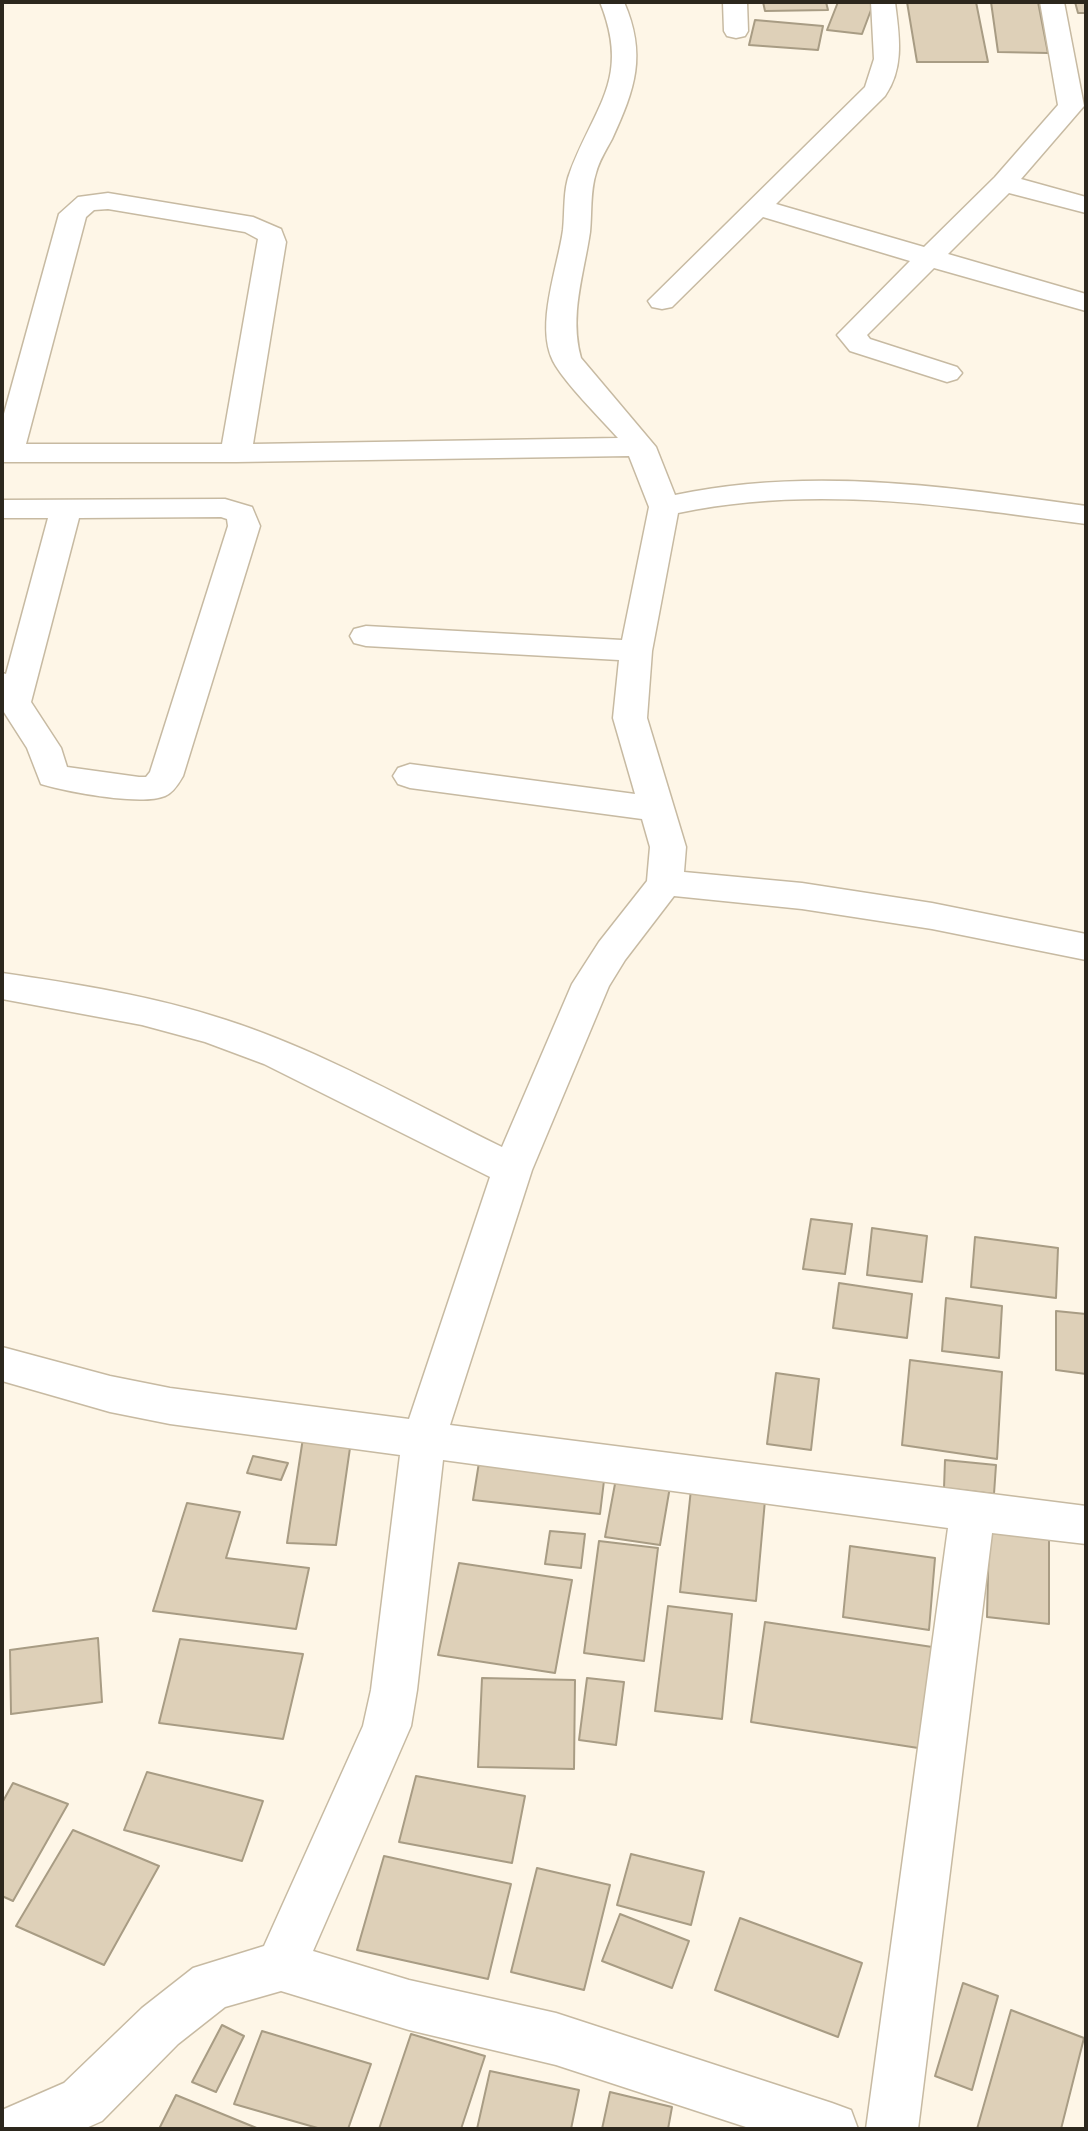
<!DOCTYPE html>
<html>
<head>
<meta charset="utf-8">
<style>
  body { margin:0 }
  #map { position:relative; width:1088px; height:2131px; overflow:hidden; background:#fef6e7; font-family:Mulish,sans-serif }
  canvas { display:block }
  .frame { position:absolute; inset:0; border:4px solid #2c271d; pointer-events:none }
</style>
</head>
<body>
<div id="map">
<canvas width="1088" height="2131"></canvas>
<div class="frame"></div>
</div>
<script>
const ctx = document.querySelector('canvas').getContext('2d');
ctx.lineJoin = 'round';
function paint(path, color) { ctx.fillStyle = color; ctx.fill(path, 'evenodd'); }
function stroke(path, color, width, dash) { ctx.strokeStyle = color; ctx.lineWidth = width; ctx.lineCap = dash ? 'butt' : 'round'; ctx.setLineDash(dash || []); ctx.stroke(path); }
const building = new Path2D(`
  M763 2H826L828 10 765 11Z
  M838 2H874L862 34 827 30Z
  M907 2H976L988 62H917Z
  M991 2H1038L1048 53 998 52Z
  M1075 2H1086V13H1078Z
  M755 20 823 26 818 50 749 45Z
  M811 1219 852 1224 845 1274 803 1269Z
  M872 1228 927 1236 922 1282 867 1275Z
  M975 1237 1058 1248 1056 1298 971 1287Z
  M839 1283 912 1294 907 1338 833 1328Z
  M946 1298 1002 1306 999 1358 942 1351Z
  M1056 1311 1086 1314V1374L1056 1370Z
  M910 1360 1002 1372 997 1459 902 1445Z
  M776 1373 819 1379 811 1450 767 1444Z
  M303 1438 351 1441 336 1545 287 1543Z
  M481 1450 606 1464 600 1514 473 1500Z
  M253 1456 288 1463 281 1480 247 1473Z
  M945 1460 996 1465 994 1494 944 1488Z
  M618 1468 672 1475 660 1545 605 1537Z
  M692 1480 766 1489 756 1601 680 1592Z
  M187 1503 240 1512 226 1558 309 1568 296 1629 153 1611Z
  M550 1531 585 1534 581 1568 545 1564Z
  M989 1532 1049 1539V1624L987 1617Z
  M599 1541 658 1548 644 1661 584 1653Z
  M850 1546 935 1558 929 1630 843 1617Z
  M459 1563 572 1580 555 1673 438 1655Z
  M668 1606 732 1614 722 1719 655 1711Z
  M765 1622 939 1648 931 1750 751 1722Z
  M98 1638 102 1702 11 1714 10 1650Z
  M180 1639 303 1654 283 1739 159 1723Z
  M482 1678 575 1680 574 1769 478 1767Z
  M587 1678 624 1682 616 1745 579 1740Z
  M147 1772 263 1801 242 1861 124 1830Z
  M416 1776 525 1796 512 1863 399 1842Z
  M13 1783 68 1804 13 1901 2 1896V1803Z
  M73 1830 159 1866 104 1965 16 1926Z
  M631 1854 704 1872 691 1925 617 1905Z
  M384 1856 511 1884 488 1979 357 1950Z
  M537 1868 610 1885 584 1990 511 1972Z
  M620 1914 689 1941 672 1988 602 1961Z
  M740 1918 862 1963 838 2037 715 1990Z
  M963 1983 998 1996 972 2090 935 2076Z
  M1011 2010 1084 2038 1061 2129H977Z
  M222 2025 244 2036 216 2092 192 2082Z
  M262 2031 371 2064 348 2129H321L234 2104Z
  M411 2034 485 2056 461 2129H379Z
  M490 2071 579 2090 571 2129H477Z
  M610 2092 672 2107 668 2129H602Z
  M176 2095 259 2129H159Z`);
const minor = new Path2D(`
  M600 2H624C647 55 635 89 612 139 606 150 599 161 596 173 590 191 592 213 590 232 584 274 569 315 581 358L656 447 675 495C812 466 949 487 1086 506V524C951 506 814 484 678 513L652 651 647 718 686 847 684 872 802 883 932 903 1086 934V960L932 929 802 909 674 896 625 960 609 986 532 1170 450 1425 1086 1506V1544L992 1533 918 2129H866L948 1528 443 1460 417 1690 411 1726 313 1951 409 1980 556 2013 832 2103 851 2110 858 2129H752L556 2065 409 2030 281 1991 225 2007 178 2044 102 2121 84 2129H2V2110L64 2083 142 2008 193 1968 264 1946 363 1726 371 1690 400 1455 170 1424 110 1412 2 1381V1347L110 1376 170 1388 409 1419 490 1177 264 1064 205 1042 142 1025 2 999V973C77 984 154 996 226 1020 322 1051 412 1103 502 1147L572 984 599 942 647 881 650 847 642 819 410 788 398 784 393 776 398 768 410 764 635 794 613 718 619 660 366 646 354 643 350 636 354 629 366 626 622 640 649 507 629 456 236 462H2V421L59 214 78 197 108 193 253 217 281 229 286 242 253 444 618 438C601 419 563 381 553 361 535 325 558 267 563 230 565 212 563 189 570 172 595 105 631 79 600 2ZM108 209 245 232 258 239 222 444H26L86 217 94 210Z
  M723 2H747L748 31 745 36 736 38 727 36 724 31Z
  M871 2H895C899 35 905 67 885 96L776 204 924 247 995 177 1058 105 1040 2H1064L1084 106 1021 179 1086 197V213L1009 193 948 254 1086 294V311L934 268 867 335 870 339 957 367 962 373 957 379 947 382 850 351 837 335 910 261 763 217 672 307 662 309 652 307 648 301 865 87 874 59Z
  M225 499 252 507 260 526 183 776C179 783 173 793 165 796 141 806 68 792 41 784L27 748 2 709V673L6 674 48 518H2V500ZM221 517 227 519 228 526 150 772 146 777H139L67 767 61 748 31 702 79 518Z`);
paint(building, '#ded0b8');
stroke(building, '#a89c84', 2);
stroke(minor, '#c7baa2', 3);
paint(minor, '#fff');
</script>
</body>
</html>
